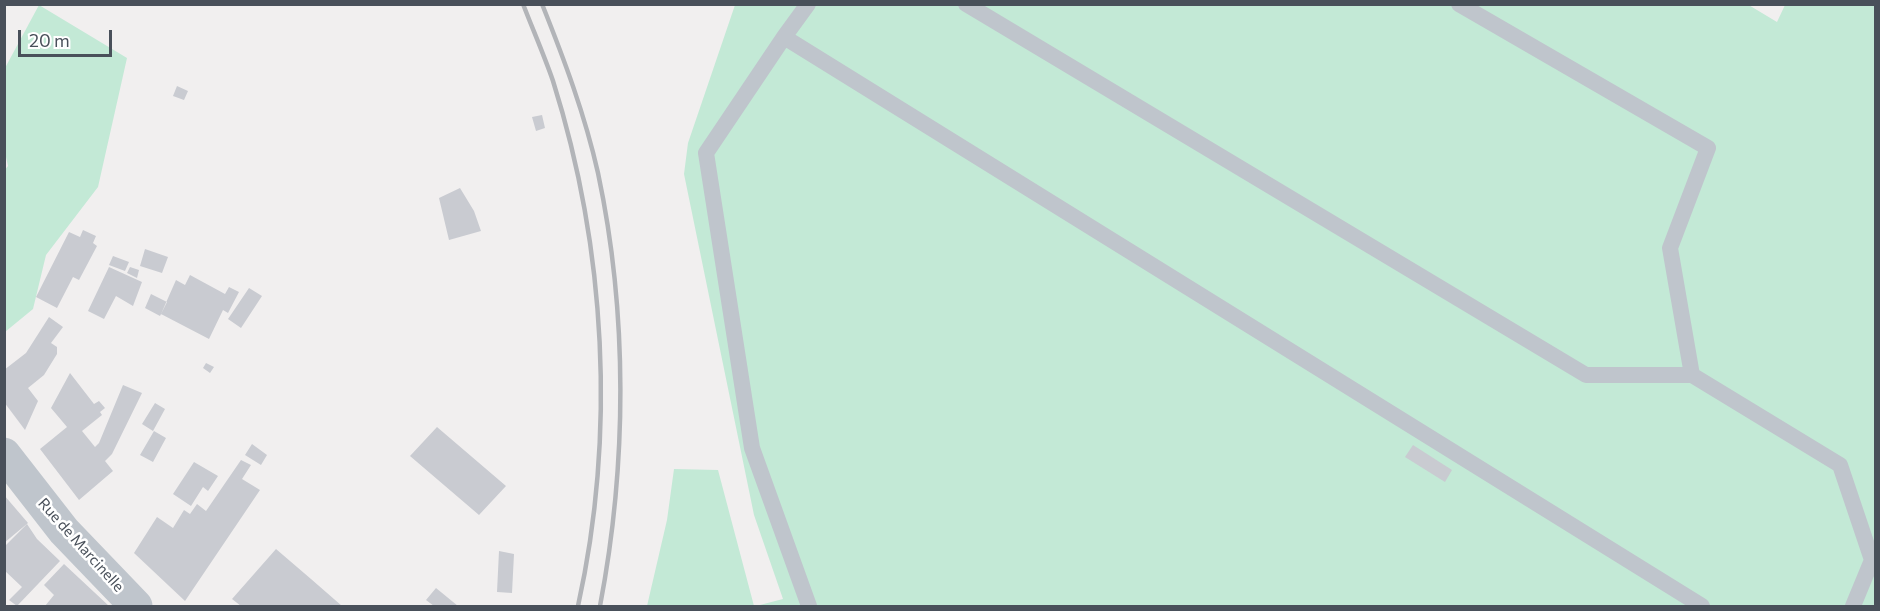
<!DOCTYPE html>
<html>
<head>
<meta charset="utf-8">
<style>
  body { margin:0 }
  #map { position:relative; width:1880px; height:611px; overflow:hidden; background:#f1efef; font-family:Commissioner,sans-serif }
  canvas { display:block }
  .frame { position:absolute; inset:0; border:6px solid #49505a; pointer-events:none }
  .scale { position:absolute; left:18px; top:30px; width:94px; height:27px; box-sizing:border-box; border:3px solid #49505a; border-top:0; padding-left:8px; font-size:18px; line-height:21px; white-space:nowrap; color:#49505a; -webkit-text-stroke:4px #fff; paint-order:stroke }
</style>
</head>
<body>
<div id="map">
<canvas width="1880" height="611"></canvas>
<div class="frame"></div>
<div class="scale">20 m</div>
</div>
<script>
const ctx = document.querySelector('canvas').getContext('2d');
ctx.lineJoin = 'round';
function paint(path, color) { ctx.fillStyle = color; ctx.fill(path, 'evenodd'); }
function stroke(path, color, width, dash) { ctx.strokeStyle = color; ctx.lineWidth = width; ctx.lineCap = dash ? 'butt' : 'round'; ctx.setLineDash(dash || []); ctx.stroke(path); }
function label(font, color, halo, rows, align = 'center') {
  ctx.font = font + ' Commissioner,sans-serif'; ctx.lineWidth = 5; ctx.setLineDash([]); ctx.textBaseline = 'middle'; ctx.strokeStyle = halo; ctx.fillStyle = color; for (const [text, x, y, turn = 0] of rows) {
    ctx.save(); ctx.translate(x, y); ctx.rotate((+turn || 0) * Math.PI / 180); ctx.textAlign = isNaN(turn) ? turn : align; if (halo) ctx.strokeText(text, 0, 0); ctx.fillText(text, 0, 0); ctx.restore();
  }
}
const green = new Path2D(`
  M1747 4 1777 22 1785 5H1875V606H756L783 599 754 515 684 174 688 143 735 5Z
  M39 5 127 58 98 187 46 255 33 309 5 332 4 171 8 166 4 148 5 68Z
  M674 469 718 470 754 606H647L667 520Z`);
const building = new Path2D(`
  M177 86 188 91 184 100 173 96Z
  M542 115 545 128 536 131 532 117Z
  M460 188 474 211 481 231 449 240 439 198Z
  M83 230 96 236 93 243 97 246 79 280 73 277 57 308 36 297 69 232 80 237Z
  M145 249 168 257 162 273 140 266Z
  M113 256 129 262 125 271 109 265Z
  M109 267 142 282 133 306 116 296 104 319 88 311Z
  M130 267 139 270 137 278 127 273Z
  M190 275 225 294 229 287 239 292 228 313 223 310 209 339 161 314 176 280 185 285Z
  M249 288 262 296 241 328 228 319Z
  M151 294 167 302 160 316 145 308Z
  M49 317 63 327 51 343 57 347V354L44 375 28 388 38 401 25 430 4 402V370L26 353Z
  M206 363 214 367 210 373 203 368Z
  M70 373 94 404 99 401 105 408 100 412 102 415 82 431 95 447 99 443 123 385 142 393 112 454 105 461 113 471 79 500 40 449 67 427 51 408Z
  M155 403 165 409 153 431 142 424Z
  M437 427 506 486 479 515 410 456Z
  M154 431 166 438 153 462 140 455Z
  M252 444 267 455 261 465 245 455Z
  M1413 445 1452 470 1445 482 1405 457Z
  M241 460 251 465 242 479 260 490 185 601 134 553 157 517 173 528 184 510 190 514 197 504 206 511Z
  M194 462 218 476 208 491 203 487 191 506 173 494Z
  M4 495 28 523 4 543Z
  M27 524 37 539 60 561 17 606 9 600 22 587 4 570V547Z
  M276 549 311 579 342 606H241L232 599Z
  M499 551 514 554 512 593 497 592Z
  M64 564 109 606H45L54 595 44 585Z
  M436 588 458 606H434L426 600Z`);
const lane = new Path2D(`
  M966 4 1586 375H1692L1840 465 1872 560 1853 606
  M1459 4 1708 148 1670 248 1692 375
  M784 37 808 4
  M809 606 752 448 706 153 784 37 1702 606`);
const street = new Path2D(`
  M4 454 64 531 136 606`);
const rail = new Path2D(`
  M523 4C533 30 544 55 553 81 606 249 616 434 578 606
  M542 4C564 59 585 115 598 173 628 314 627 465 600 606`);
const streetNames = [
  ["Rue de Marcinelle",81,545,48]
];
paint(green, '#c3e9d6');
paint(building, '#c9cbd1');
stroke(lane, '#bfc5cc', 16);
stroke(street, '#bfc5cc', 33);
stroke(rail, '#b2b4b8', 4.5);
label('15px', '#49505a', '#fff', streetNames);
</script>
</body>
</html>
